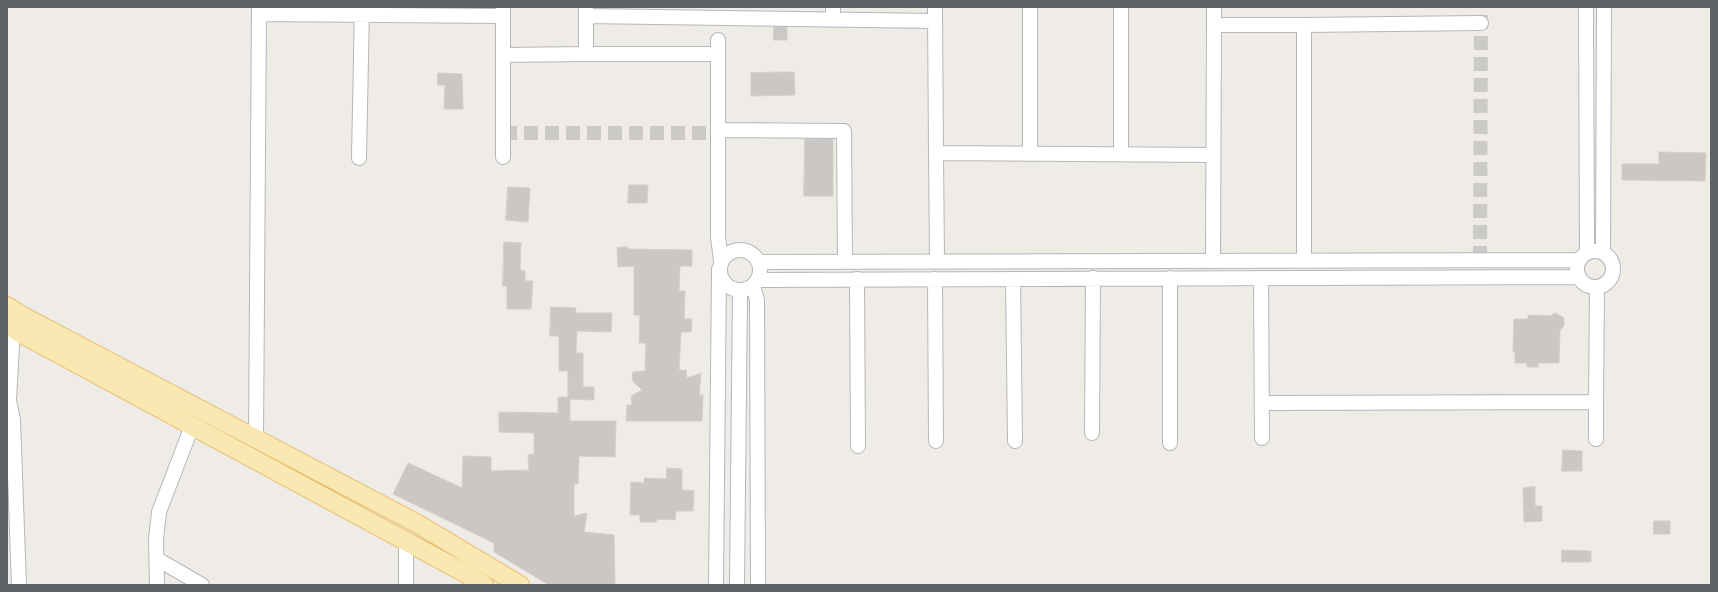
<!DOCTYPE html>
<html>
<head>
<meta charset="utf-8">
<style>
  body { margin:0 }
  #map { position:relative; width:1718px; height:592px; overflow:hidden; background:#efece7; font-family:"Nunito Sans",sans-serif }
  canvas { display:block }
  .frame { position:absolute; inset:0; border:8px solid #5e6266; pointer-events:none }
</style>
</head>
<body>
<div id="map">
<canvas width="1718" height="592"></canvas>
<div class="frame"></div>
</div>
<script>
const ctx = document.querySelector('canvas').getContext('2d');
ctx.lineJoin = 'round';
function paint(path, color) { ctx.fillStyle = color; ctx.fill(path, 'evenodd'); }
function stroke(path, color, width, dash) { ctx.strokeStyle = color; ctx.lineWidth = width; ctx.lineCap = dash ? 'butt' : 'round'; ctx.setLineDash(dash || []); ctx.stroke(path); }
const building = new Path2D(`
  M774 27H787V40H774Z
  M784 72H794L795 95 751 96V73Z
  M438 73 462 74 463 109H444L445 85H438Z
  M805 139H833V196H804Z
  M1659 152 1706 153 1705 181 1622 180V164H1659Z
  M629 185H648L647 203H628Z
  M508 187 530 188 528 222 506 220Z
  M504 242 521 243 520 270 525 271V281H533L531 309H507V286H503Z
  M627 247V249L692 250V266H680L679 291H685L684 319H692L691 332H681L679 370H686L687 378 701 373 699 395H703L702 421H626L627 405H632L631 396 642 390 632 380 633 372 645 371 646 343H639L640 315H634V266L618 267 617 248Z
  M551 307 576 308 575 313H612L611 332 577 331 576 353H583V387H594V400L570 399V421H616L615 457 579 456 578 484H574V516L587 513 584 532 614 535 615 585H549L494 552V543L393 494 408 463 462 488 463 456 491 457V471L529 470 528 455 534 454V433L499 432V412L558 413V397H568V371H559V336H550Z
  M1555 313 1564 318V326L1560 330 1559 363H1538V367H1527V363H1515V352H1513L1514 319H1528V315L1550 316Z
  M1563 450 1582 451V471H1562Z
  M667 468 682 469V490L694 491 693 511H676L675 520 657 519 656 522H640V515H630L631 482 644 483V478L666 479Z
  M1535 487V506H1542V521L1524 522 1523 488Z
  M1654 521H1670V534H1654Z
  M1562 550 1591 551V562H1562Z`);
const minorTunnel = new Path2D(`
  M503 133H718
  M1480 260 1481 7`);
const minor = new Path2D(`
  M935 7 936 153
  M1121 7V154
  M1586 7 1587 251
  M259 14 503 16
  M586 16 935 21
  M833 19V7
  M1214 25V7
  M1304 25 1481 23
  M718 40V237L721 260
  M586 54H718
  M503 55 586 54V7
  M718 130 844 131 845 262
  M1030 154V7
  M503 157V7
  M359 158 362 7
  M720 270a20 20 0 1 1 40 0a20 20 0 1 1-40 0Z
  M1577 269a18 18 0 1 1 36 0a18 18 0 1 1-36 0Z
  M1603 252 1604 7
  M1213 260 1214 25H1304V260
  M937 261 936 153 1213 155
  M758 262 1579 260
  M1261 278 1262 438
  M857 279 858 446
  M935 279 936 441
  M1013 279 1015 441
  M758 280 1579 277
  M753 285 757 300 758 585
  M13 328 9 400 13 420 19 585
  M1596 402 1597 287
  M1262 403 1596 402V439
  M1092 433 1093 278
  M256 438 259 7
  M1170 443V278
  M157 559 202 585
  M157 585 156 539 159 512 192 426
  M406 585V541
  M716 585 719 269
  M737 585 740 291`);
const major = new Path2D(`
  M7 306 19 314 418 524 520 585
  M7 324 20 333 463 572 484 585`);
paint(building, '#cbc7c4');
stroke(building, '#d3cec5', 1);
stroke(minorTunnel, '#cbcac7', 14, [14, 7]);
stroke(minor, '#b4b7ba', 16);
stroke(major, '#e7ba67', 20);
stroke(minor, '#fff', 14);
stroke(major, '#f9e8b1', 18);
</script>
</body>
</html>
